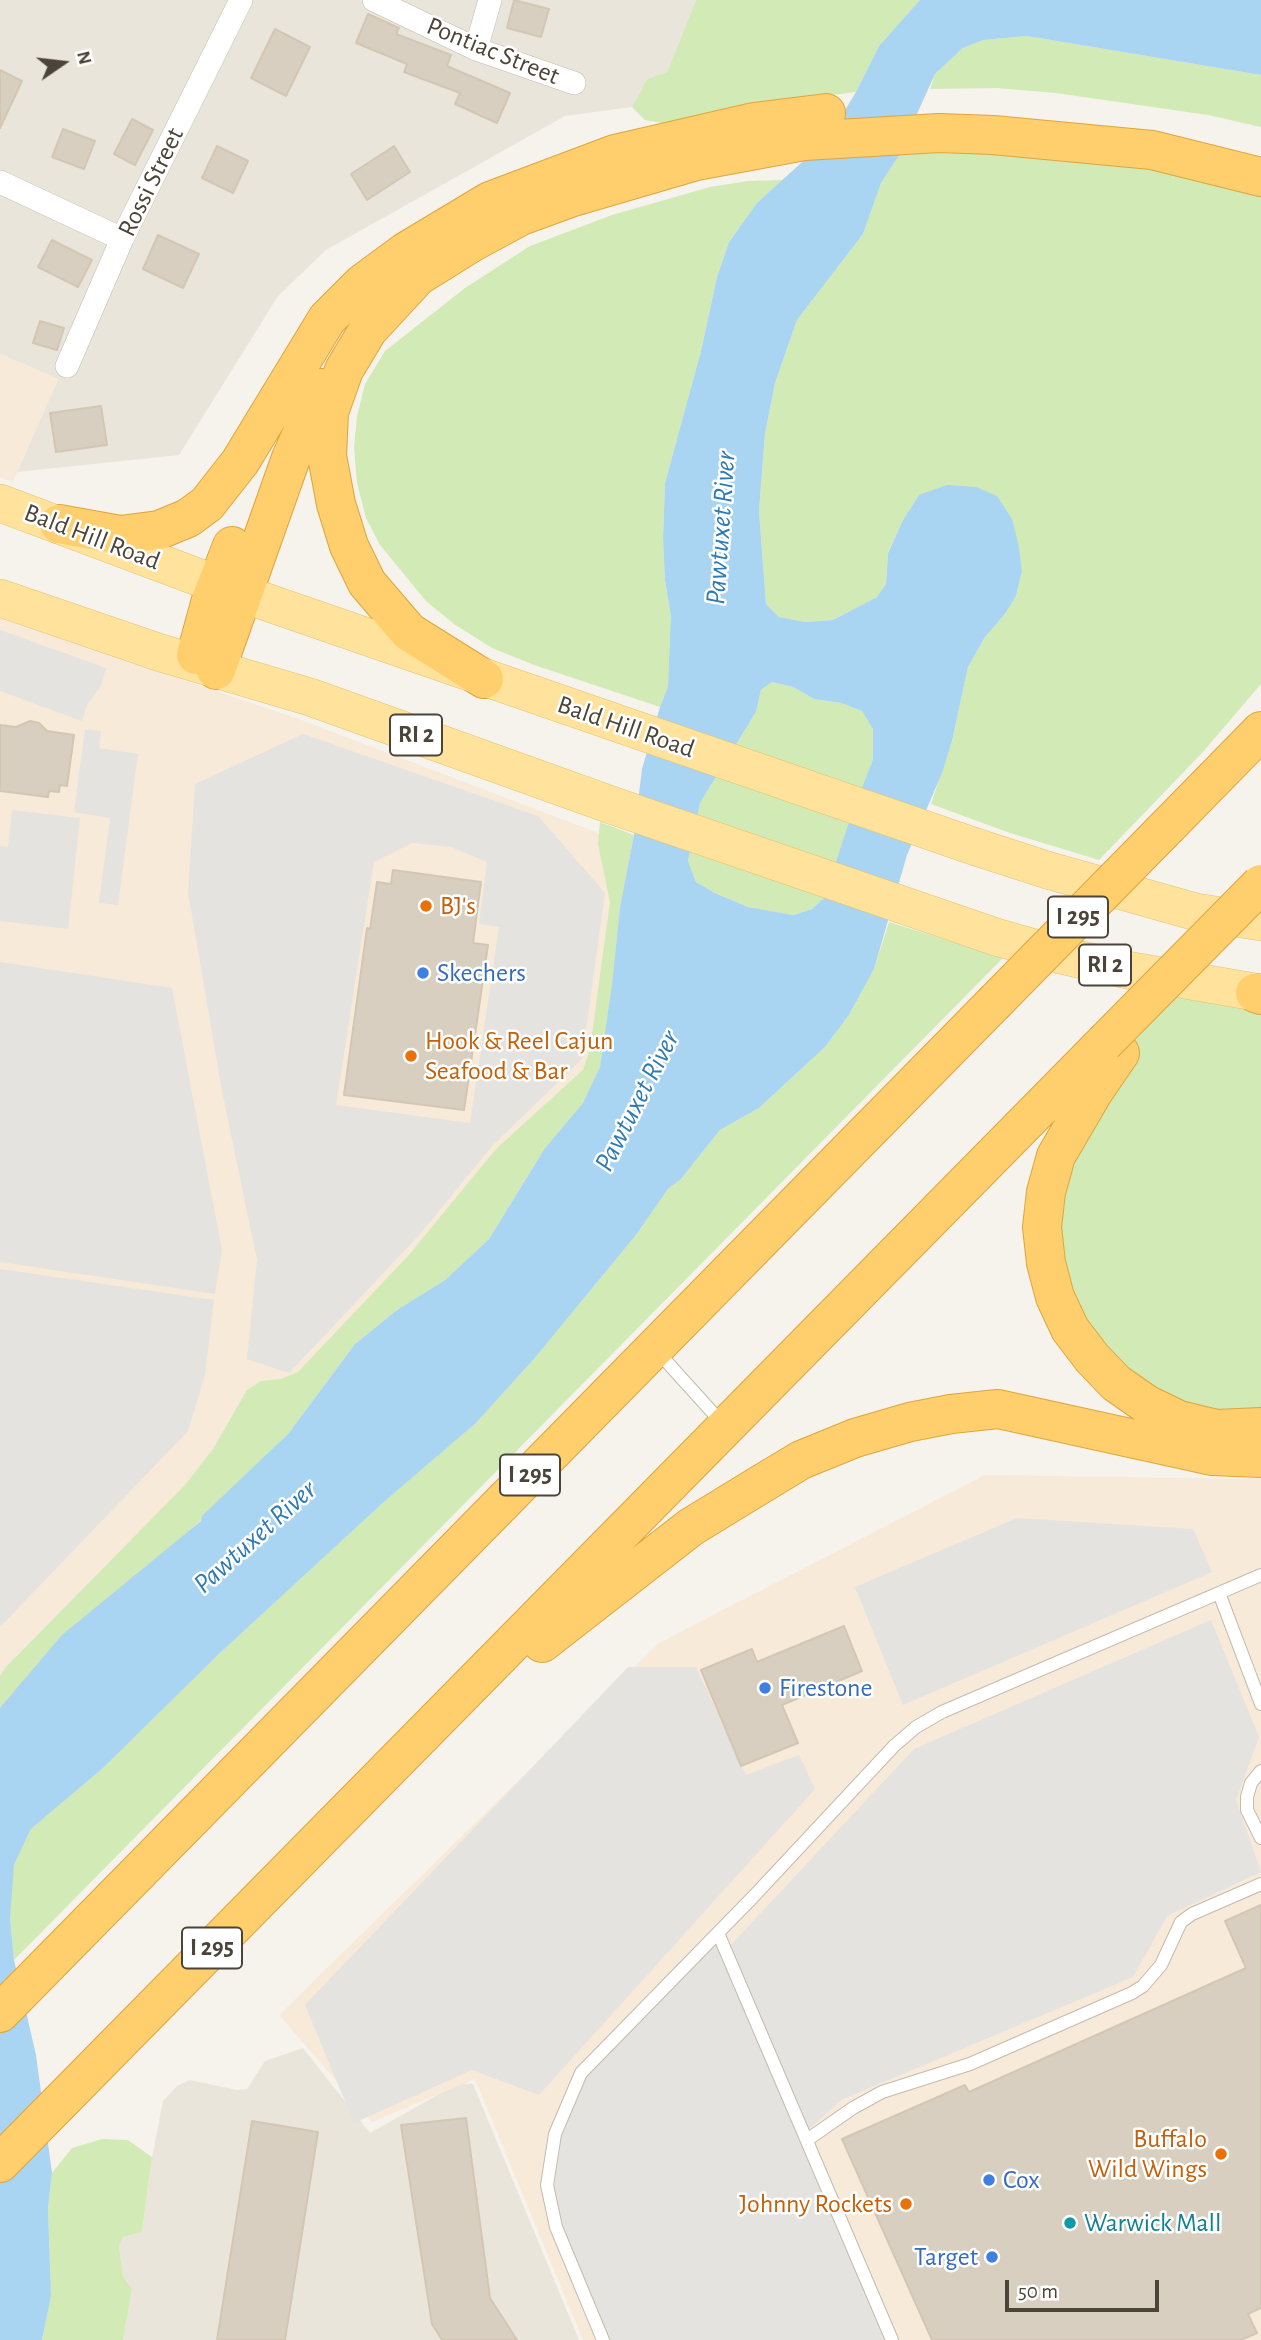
<!DOCTYPE html>
<style>
body{margin:0}
#map{position:relative;width:1261px;height:2340px;overflow:hidden;background:#f6f3ec;font-family:"Alegreya Sans",sans-serif}
canvas{display:block}
.north{position:absolute;left:28px;top:28px;width:70px;height:70px;-webkit-text-stroke:5px #fff;paint-order:stroke;rotate:76deg;font-size:19px;font-weight:700;line-height:28px;text-align:center;color:#4b4439}
.north::after{content:'';display:block;margin:auto;width:24px;height:32px;background:#4b4439;clip-path:polygon(50% 0,100% 100%,50% 72%,0 100%)}
.scale{position:absolute;left:1005px;top:2280px;width:154px;height:32px;box-sizing:border-box;border:4px solid #4b4439;border-top:0;padding-left:9px;font-size:21px;line-height:24px;white-space:nowrap;color:#4b4439;-webkit-text-stroke:5px #fff;paint-order:stroke}
</style>
<div id="map">
<canvas width="1261" height="2340"></canvas>
<div class="north">N</div>
<div class="scale">50 m</div>
</div>
<script>
const ctx = document.querySelector('canvas').getContext('2d');
ctx.lineJoin = 'round';
function fill(path, color) {
  ctx.fillStyle = color;
  ctx.fill(path, 'evenodd');
}
function shape(rows) {
  const path = new Path2D();
  for (const r of rows) {
    path.moveTo(r[0], r[1]);
    for (let i = 2; i < r.length; i += 2) path.lineTo(r[i], r[i + 1]);
  }
  return path;
}
function stroke(path, color, width, dash) {
  ctx.strokeStyle = color;
  ctx.lineWidth = width;
  ctx.lineCap = dash ? 'butt' : 'round';
  ctx.setLineDash(dash || []);
  ctx.stroke(path);
}
function drawText(font, color, halo, rows, align = 'center') {
  ctx.font = font + ' "Alegreya Sans",sans-serif';
  ctx.lineWidth = 5;
  ctx.setLineDash([]);
  ctx.textBaseline = 'middle';
  ctx.strokeStyle = halo;
  ctx.fillStyle = color;
  for (const [text, x, y, turn = 0] of rows) {
    ctx.save();
    ctx.translate(x, y);
    ctx.rotate((+turn || 0) * Math.PI / 180);
    ctx.textAlign = isNaN(turn) ? turn : align;
    if (halo) ctx.strokeText(text, 0, 0);
    ctx.fillText(text, 0, 0);
    ctx.restore();
  }
}
fill(shape([
 [0,0,696,0,667,72,647,79,632,107,565,116,326,250,278,296,179,455,17,472,58,379,0,354],
 [303,2048,370,2133,457,2084,473,2084,579,2340,123,2340,132,2289,123,2276,119,2246,123,2237,142,2232,152,2157,163,2101,177,2086,190,2080,237,2090,247,2089,265,2061]
]), '#eae5da');
fill(shape([
 [0,354,58,379,13,482,0,477],
 [0,618,296,718,635,847,610,1076,0,1720],
 [985,1475,1242,1479,1261,1477,1261,2340,583,2340,475,2079,372,2122,279,2015,659,1643]
]), '#f7ead8');
fill(shape([
 [696,0,920,0,879,46,856,92,774,102,667,124,645,120,632,107,647,79,667,72],
 [1027,36,1261,75,1261,127,1208,115,1056,93,997,88,930,89,935,74,963,48,982,40],
 [904,148,1075,151,1261,188,1261,684,1202,753,1099,860,1010,833,931,804,952,741,968,667,985,637,1005,614,1016,596,1022,571,1019,547,919,495,903,520,888,552,886,584,877,597,833,620,805,622,779,617,766,604,759,511,765,434,775,383,797,320,863,234,881,183],
 [783,180,757,203,729,242,717,277,701,351,665,483,663,539,665,580,671,617,671,654,668,688,660,707,534,665,492,648,454,624,426,601,380,545,366,518,357,483,354,447,357,416,365,384,385,351,465,288,530,246,612,215,710,187,748,181],
 [772,682,793,687,814,699,841,703,862,711,873,729,873,759,825,897,812,909,792,915,748,907,715,893,696,882,688,861,700,803,756,712,761,690],
 [600,822,634,835,620,907,612,984,600,1067,583,1103,545,1148,489,1239,445,1280,397,1310,355,1344,288,1434,201,1520,0,1708,0,1676,7,1666,185,1485,213,1449,247,1390,261,1381,281,1379,298,1372,408,1256,496,1149,583,1070,590,1049,610,902,598,844],
 [889,922,1003,958,14,1960,10,1918,10,1891,14,1865,31,1829,102,1769,220,1653,385,1501,476,1423,534,1359,636,1235,668,1189,681,1179,720,1130,759,1108,825,1047,849,1015,874,969],
 [1178,993,1261,993,1261,1427,1159,1409,1058,1302,1057,1159,1118,1059],
 [102,2139,128,2140,152,2157,142,2232,123,2237,119,2246,123,2276,132,2289,123,2340,42,2340,51,2296,48,2208,52,2173,72,2148]
]), '#d2eab5');
fill(shape([
 [0,630,106,668,101,686,87,705,82,721,0,691],
 [85,729,101,731,99,748,138,754,118,905,99,903,110,818,74,812],
 [303,734,538,816,605,893,582,1059,492,1146,421,1233,289,1373,247,1359,257,1260,222,1091,188,892,195,784],
 [412,843,451,847,487,862,479,924,499,927,470,1123,336,1105,374,862],
 [12,810,80,818,68,929,0,921,0,846,8,847],
 [0,962,172,988,222,1250,215,1294,0,1262],
 [0,1269,214,1300,205,1375,188,1431,0,1627],
 [1017,1518,1193,1529,1212,1572,903,1705,855,1587],
 [1211,1620,1259,1737,1236,1800,1261,1872,1167,1916,1133,1977,841,2100,808,2130,730,1946,914,1749],
 [628,1667,696,1667,746,1775,799,1755,815,1789,539,2095,472,2070,354,2123,305,2005],
 [718,1933,892,2340,603,2340,547,2185,555,2134,581,2073]
]), '#e5e3e0');
fill(shape([
 [920,0,1261,0,1261,75,1027,36,983,40,963,48,935,74,912,125,904,148,881,183,863,234,797,320,775,383,765,434,759,511,766,604,779,617,805,622,833,620,877,597,886,584,888,553,903,520,919,495,947,485,976,487,997,496,1012,519,1019,547,1022,571,1016,596,1005,614,985,637,968,667,952,741,942,773,907,855,874,969,849,1015,825,1047,759,1108,720,1130,681,1179,668,1189,636,1235,534,1359,476,1423,385,1501,220,1653,102,1769,31,1829,14,1865,10,1918,14,1960,36,2055,52,2173,48,2208,51,2296,42,2340,0,2340,0,1708,62,1635,201,1521,202,1516,288,1434,355,1344,397,1310,445,1280,489,1239,545,1148,583,1103,600,1067,612,984,620,907,634,835,642,769,660,707,668,687,671,617,665,580,663,539,665,483,701,351,717,277,729,242,757,203,812,153,836,125,856,92,879,46],
 [772,682,793,687,814,699,841,703,862,711,873,729,873,759,846,831,825,897,812,909,793,915,748,907,715,893,696,882,688,861,700,803,756,712,761,690]
]), '#a9d4f2');
const building = shape([
 [514,0,549,9,541,37,507,28,514,0],
 [368,14,399,28,396,34,451,55,447,66,510,93,497,123,455,104,460,93,404,72,407,64,356,43,368,14],
 [275,29,310,47,286,96,251,78,275,29],
 [0,70,22,81,0,128,0,70],
 [132,119,153,130,135,165,114,154,132,119],
 [63,129,95,141,84,169,52,157,63,129],
 [217,146,248,161,233,193,202,178,217,146],
 [394,146,410,172,367,200,351,174,394,146],
 [158,235,199,254,183,288,143,269,158,235],
 [52,240,92,260,78,287,38,267,52,240],
 [40,321,64,328,57,350,33,343,40,321],
 [101,406,107,445,56,452,50,413,101,406],
 [30,721,39,723,47,731,74,735,67,786,60,785,59,792,49,791,48,797,0,791,0,725,16,727,30,721],
 [393,870,481,882,473,943,488,945,464,1110,344,1095,367,928,370,929,377,882,391,884,393,870],
 [844,1626,862,1671,782,1705,798,1743,741,1766,701,1670,752,1649,757,1662,844,1626],
 [1261,1905,1261,2308,1248,2314,1257,2333,1241,2340,932,2340,842,2139,965,2085,969,2092,1246,1968,1225,1921,1261,1905],
 [466,2118,490,2298,517,2340,442,2340,432,2324,401,2125,466,2118],
 [252,2121,318,2132,285,2340,217,2340,252,2121]
]);
fill(building, '#d8cfc1');
stroke(building, '#d3c7b4', 2);
const service = shape([
 [657,1351,722,1423],
 [1219,1593,1261,1704],
 [1261,1771,1251,1783,1247,1797,1247,1810,1261,1838],
 [718,1933,892,2340],
 [807,2140,853,2108,882,2092,970,2064,1132,1993,1143,1986,1161,1965,1181,1922,1192,1914,1261,1884],
 [603,2340,556,2227,547,2185,555,2134,581,2073,753,1897,894,1746,916,1727,942,1712,1261,1575]
]);
const minor = shape([
 [374,0,476,49,574,83],
 [476,49,490,0],
 [0,182,122,239],
 [67,366,122,239,241,0]
]);
const primary = shape([
 [0,503,243,594,973,846,1047,870,1196,912,1261,922],
 [0,598,161,653,310,697,614,806,996,937,1060,955,1127,970,1261,993]
]);
const motorway = shape([
 [59,524,120,535,159,530,188,518,207,504,240,462,327,319,363,283,405,252,490,201,615,154,754,122,826,113],
 [196,655,211,600,232,546],
 [216,670,291,458,322,388],
 [484,679,409,632,367,583,349,546,336,504,327,456,329,412,344,370,368,330,418,276,471,243,521,216,573,197,696,161,804,141,939,133,993,135,1152,150,1261,177],
 [1163,831,1261,731],
 [1255,993,1261,995],
 [1120,1053,1094,1091,1056,1156,1046,1192,1042,1227,1046,1263,1055,1297,1070,1329,1092,1358,1116,1383,1146,1404,1179,1420,1216,1429,1261,1427],
 [542,1643,691,1527,758,1486,801,1460,855,1438,910,1422,951,1414,998,1409,1212,1456,1261,1458],
 [0,2013,993,1004],
 [0,2163,1104,1043]
]);
stroke(service, '#c2bbae', 14);
stroke(minor, '#c2bbae', 24);
stroke(primary, '#e6c16a', 38);
stroke(motorway, '#e0a43c', 40);
stroke(service, '#fff', 12);
stroke(minor, '#fff', 23);
stroke(primary, '#ffe39c', 37);
stroke(motorway, '#ffcf6e', 38);
const motorwayBridge = shape([
 [993,1004,1163,831],
 [1104,1043,1261,884]
]);
stroke(motorwayBridge, '#e0a43c', 40, []);
stroke(motorwayBridge, '#ffcf6e', 38);
for (const [x, y, r, color] of [
 [426,906,7,"#e8710a"],
 [423,973,7,"#3f7fe0"],
 [411,1056,7,"#e8710a"],
 [765,1688,7,"#3f7fe0"],
 [1221,2154,7,"#e8710a"],
 [989,2180,7,"#3f7fe0"],
 [906,2204,7,"#e8710a"],
 [1070,2223,7,"#0f9aa8"],
 [992,2257,7,"#3f7fe0"]
]) {
  const dot = new Path2D();
  dot.arc(x, y, r, 0, 2 * Math.PI);
  ctx.fillStyle = color;
  ctx.fill(dot);
  stroke(dot, '#fff', 2.5);
}
for (const [x, y, w] of [
 [416,735,52],
 [1078,917,60],
 [1105,965,52],
 [530,1475,60],
 [212,1948,60]
]) {
  const box = new Path2D();
  box.roundRect(x - w / 2, y - 20.5, w, 41, 5);
  ctx.fillStyle = '#fff';
  ctx.fill(box);
  stroke(box, '#4b4439', 2);
}
drawText('bold 24px', '#4b4439', null, [
 ["RI 2",416,735],
 ["I 295",1078,917],
 ["RI 2",1105,965],
 ["I 295",530,1475],
 ["I 295",212,1948]
]);
drawText('26px', '#4b4439', '#fff', [
 ["Pontiac Street",493,51,22],
 ["Rossi Street",151,182,-64],
 ["Bald Hill Road",92,537,21],
 ["Bald Hill Road",626,727,19]
]);
drawText('26px', '#c56008', '#fff', [
 ["BJ's",440,906],
 ["Hook & Reel Cajun",425,1041],
 ["Seafood & Bar",425,1071],
 ["Buffalo",1207,2139,"right"],
 ["Wild Wings",1207,2169,"right"],
 ["Johnny Rockets",892,2204,"right"]
], 'left');
drawText('26px', '#366cbe', '#fff', [
 ["Skechers",437,973],
 ["Firestone",779,1688],
 ["Cox",1003,2180],
 ["Target",978,2257,"right"]
], 'left');
drawText('26px', '#0d838f', '#fff', [
 ["Warwick Mall",1084,2223]
], 'left');
drawText('italic 28px', '#2e7ab2', '#fff', [
 ["Pawtuxet River",721,528,-86],
 ["Pawtuxet River",637,1101,-63],
 ["Pawtuxet River",255,1537,-42]
]);
</script>
